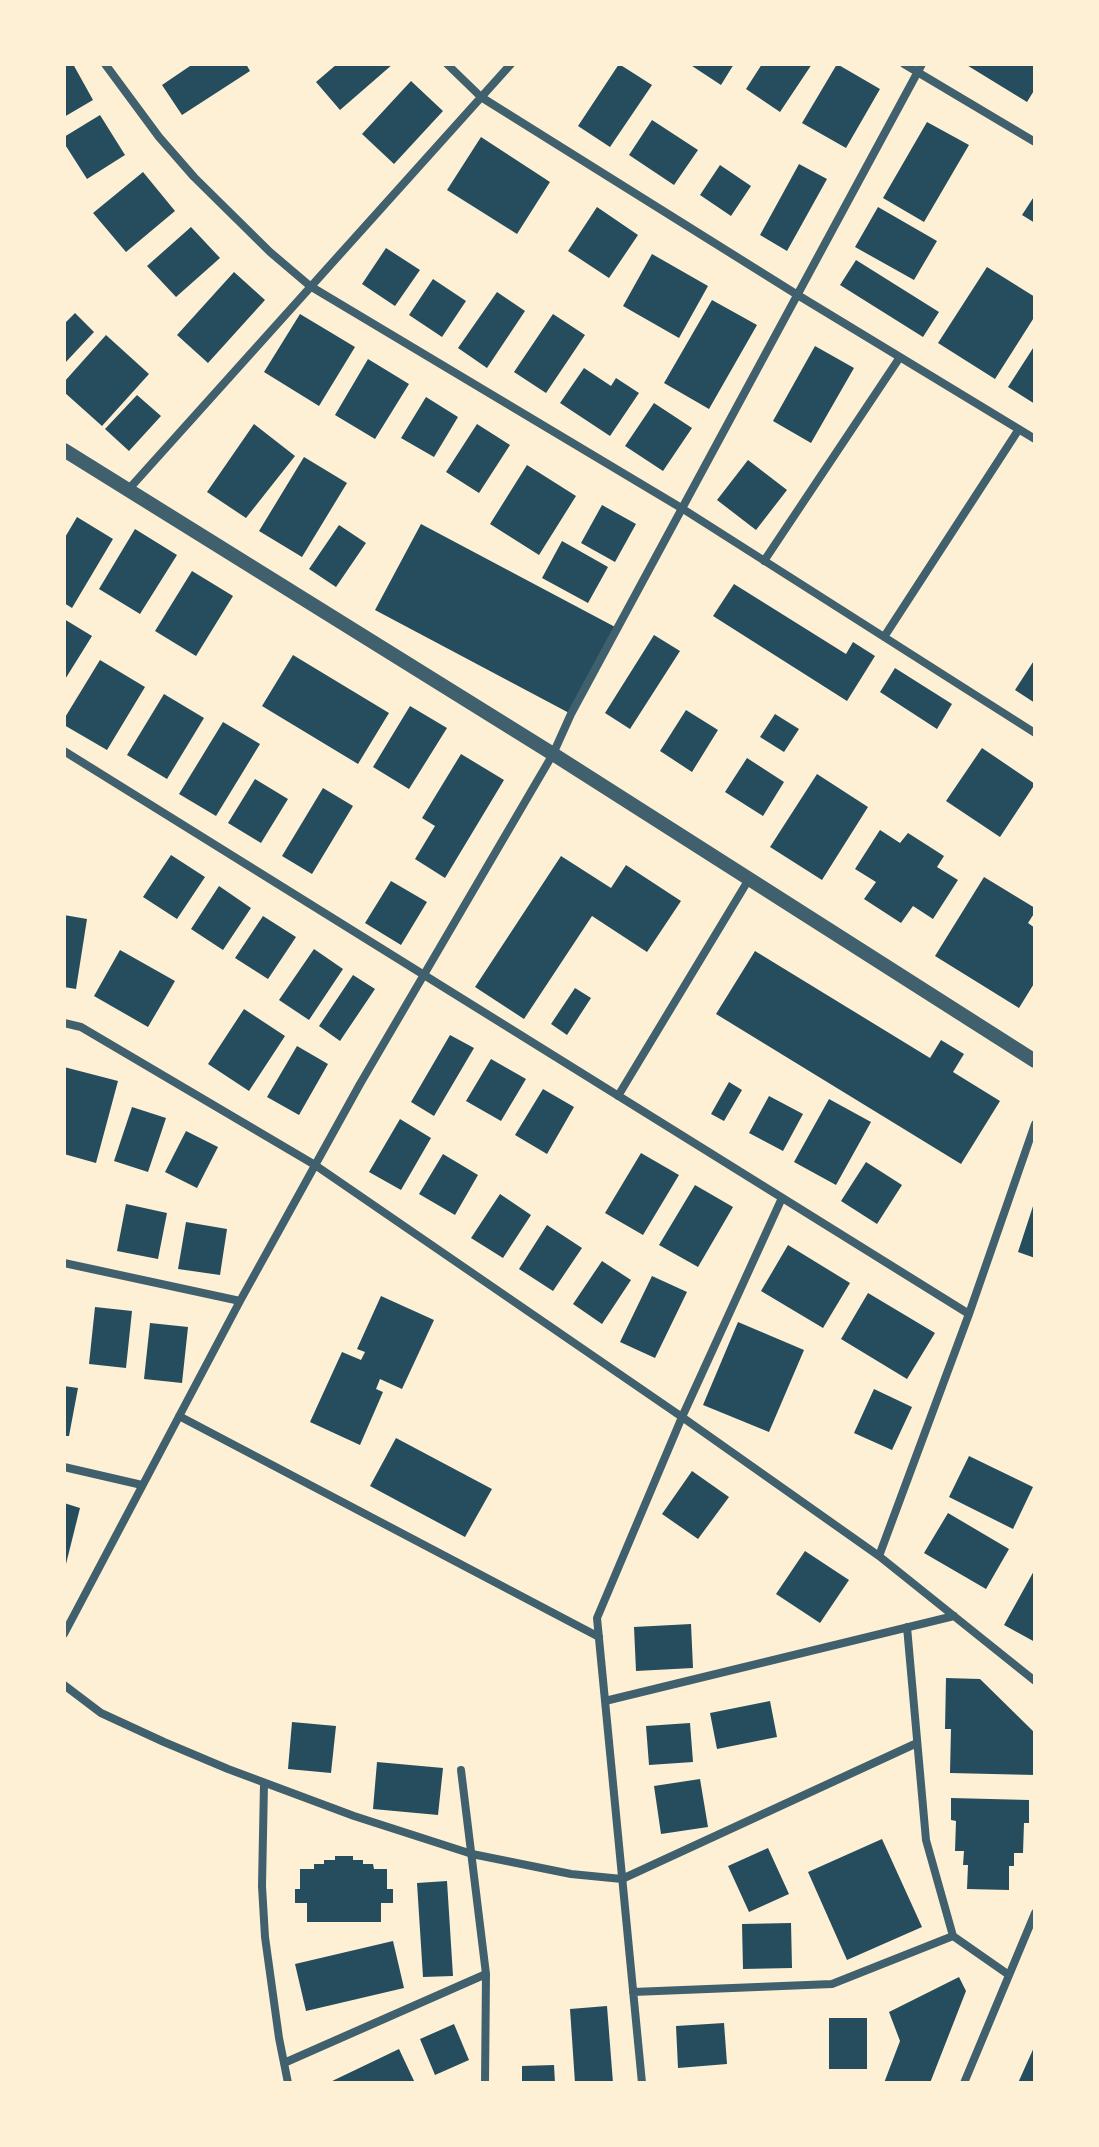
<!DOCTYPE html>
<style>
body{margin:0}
#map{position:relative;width:1099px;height:2147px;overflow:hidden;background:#fdf0d5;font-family:"PT Sans Narrow",sans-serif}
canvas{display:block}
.frame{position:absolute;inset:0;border:66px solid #fdf0d5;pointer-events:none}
</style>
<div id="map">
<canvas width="1099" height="2147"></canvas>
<div class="frame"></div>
</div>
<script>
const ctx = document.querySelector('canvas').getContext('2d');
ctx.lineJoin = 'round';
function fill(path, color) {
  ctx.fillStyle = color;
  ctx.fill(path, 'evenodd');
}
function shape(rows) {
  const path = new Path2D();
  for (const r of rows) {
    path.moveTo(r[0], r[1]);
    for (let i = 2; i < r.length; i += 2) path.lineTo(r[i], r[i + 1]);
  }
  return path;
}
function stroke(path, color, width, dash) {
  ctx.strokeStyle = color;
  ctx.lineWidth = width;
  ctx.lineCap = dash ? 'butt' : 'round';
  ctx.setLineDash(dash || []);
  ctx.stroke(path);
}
fill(shape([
 [67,64,73,64,93,100,64,117,64,65],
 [193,64,246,64,250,71,182,115,162,85],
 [337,64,393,64,340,110,316,82],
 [619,64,652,85,610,147,578,126],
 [689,64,734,64,721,85],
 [762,64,812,64,780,112,746,89],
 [837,64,880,89,846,148,802,123],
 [965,64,1035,64,1035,89,1027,102],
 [411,81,443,111,394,164,362,134],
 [100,115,125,155,87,179,64,143,64,137],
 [652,120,698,150,674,185,629,155],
 [927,122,969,145,924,222,883,198],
 [481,137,550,182,517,234,447,190],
 [799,164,827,179,787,251,760,235],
 [720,165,751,186,731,216,700,195],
 [143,172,175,211,126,252,93,213],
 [1035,195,1035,223,1022,215],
 [597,207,638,235,609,278,568,251],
 [878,207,937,241,914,280,855,247],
 [191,227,220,258,176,297,147,266],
 [386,248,420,270,395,306,362,284],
 [652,254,708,286,679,338,623,306],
 [856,260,939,312,923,337,840,285],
 [987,267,1035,297,1035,316,995,379,938,343],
 [234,272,265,300,208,363,177,335],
 [433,279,466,301,442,337,409,315],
 [497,292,525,311,487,368,458,348],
 [712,300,757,325,709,409,664,383],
 [75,313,94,332,64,364,64,324],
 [300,314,355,347,319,406,264,372],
 [553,314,585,335,546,393,514,372],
 [106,335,149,374,102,426,64,392,64,382],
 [1035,345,1035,404,1008,387],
 [815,346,854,368,811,443,773,421],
 [368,359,409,384,375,439,335,415],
 [584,368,611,386,616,378,639,393,610,436,560,403],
 [137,395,161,416,129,451,105,429],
 [426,397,458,417,434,457,401,438],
 [654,403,692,428,663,471,625,446],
 [254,424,295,456,246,518,207,492],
 [477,424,510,445,479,493,446,472],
 [304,457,347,483,302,557,259,531],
 [748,460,787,490,756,530,717,500],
 [527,465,576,496,539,555,490,524],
 [602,505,636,524,615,562,581,543],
 [77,517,113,539,72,608,64,603,64,539],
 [421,524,617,628,571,714,375,610],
 [339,525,366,543,336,587,309,569],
 [135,529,177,555,140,614,99,589],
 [562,541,608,567,588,603,542,578],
 [192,571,233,596,196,656,155,631],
 [734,584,846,654,853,642,875,656,847,701,713,616],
 [64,619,92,636,64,681],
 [654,635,680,651,630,729,605,713],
 [293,655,389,713,358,764,262,706],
 [1035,659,1035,703,1015,690],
 [100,660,145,687,107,750,64,725,64,719],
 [895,668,952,704,937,729,880,692],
 [164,694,204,718,167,779,127,755],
 [410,706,447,728,409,789,373,767],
 [686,710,718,730,692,772,660,751],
 [775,714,799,729,784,752,760,737],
 [223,722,260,744,216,816,179,794],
 [982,748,1035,784,1000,837,946,801],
 [461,754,504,780,445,878,415,859,435,826,422,818],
 [747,758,784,782,763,816,725,792],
 [817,774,868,807,822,880,770,847],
 [255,779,288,799,261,843,228,823],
 [323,788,353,806,312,874,282,856],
 [880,830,900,843,908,833,944,856,937,867,958,880,933,919,913,906,901,923,864,899,876,882,855,869],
 [171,855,205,877,177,919,143,897],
 [561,856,611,888,626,865,681,901,647,952,592,916,524,1019,475,987],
 [984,877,1035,908,1035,912,1028,923,1035,928,1035,982,1019,1008,935,956],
 [391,881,427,902,401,945,365,923],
 [219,886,251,908,223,950,191,929],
 [64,915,87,919,76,989,64,987],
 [263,916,296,937,268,979,235,958],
 [314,949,343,969,309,1020,279,1000],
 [120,950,175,981,148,1027,94,996],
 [755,951,930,1058,941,1040,964,1054,953,1072,1000,1101,961,1164,716,1014],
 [353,975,375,989,340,1041,319,1026],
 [575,988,591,998,567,1035,551,1024],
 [244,1009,285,1036,249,1091,208,1064],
 [450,1035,474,1048,434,1116,411,1102],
 [297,1046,328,1064,299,1115,267,1097],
 [491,1059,526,1079,501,1121,466,1101],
 [64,1067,118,1081,96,1163,64,1154],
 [729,1082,742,1090,724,1121,711,1114],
 [543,1089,574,1107,547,1154,515,1135],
 [769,1096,803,1114,783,1151,749,1133],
 [829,1099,871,1122,836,1185,794,1162],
 [132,1107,166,1118,148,1172,114,1161],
 [400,1119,431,1138,401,1190,369,1172],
 [186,1131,218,1147,197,1188,165,1172],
 [641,1153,679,1175,643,1235,605,1213],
 [443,1154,478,1175,455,1215,419,1194],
 [866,1162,902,1185,877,1224,841,1201],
 [695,1185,733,1207,698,1267,659,1245],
 [500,1194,531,1215,503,1258,471,1238],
 [1035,1200,1035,1258,1018,1252],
 [126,1204,167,1213,158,1259,117,1251],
 [186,1222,227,1229,220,1275,178,1269],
 [547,1225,582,1248,553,1291,519,1269],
 [788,1245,850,1283,823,1328,761,1291],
 [602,1261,631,1280,602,1324,573,1304],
 [652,1276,687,1292,655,1358,620,1342],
 [868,1293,935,1333,907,1379,841,1339],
 [381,1296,434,1320,402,1389,380,1379,376,1389,383,1392,360,1445,310,1422,342,1352,361,1360,365,1352,357,1349],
 [95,1307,132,1311,126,1368,89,1364],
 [738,1322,804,1350,769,1432,703,1405],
 [150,1323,188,1327,182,1383,144,1379],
 [64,1386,78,1388,69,1436,64,1436],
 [874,1389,912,1407,892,1450,854,1433],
 [396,1438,492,1489,465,1537,370,1486],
 [969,1456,1033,1487,1013,1529,949,1497],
 [692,1471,729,1497,698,1539,662,1514],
 [64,1503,80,1508,65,1568,64,1568],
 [948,1513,1009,1549,986,1589,924,1553],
 [805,1551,849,1580,820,1623,776,1594],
 [1035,1569,1035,1642,1004,1625],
 [691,1624,693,1668,636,1671,634,1627],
 [946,1678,980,1679,1035,1733,1035,1775,950,1773,951,1729,945,1729],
 [770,1701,777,1737,717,1749,710,1713],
 [292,1722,336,1726,331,1773,288,1769],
 [690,1723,693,1762,649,1765,646,1726],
 [377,1762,443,1768,438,1815,373,1809],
 [700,1779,708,1827,661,1834,654,1786],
 [951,1798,1029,1800,1029,1823,1024,1823,1023,1853,1014,1853,1014,1866,1009,1866,1009,1890,967,1889,968,1865,963,1865,964,1851,955,1851,956,1821,951,1820],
 [882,1839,922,1927,847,1960,808,1872],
 [768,1848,789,1894,749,1912,728,1866],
 [335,1856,353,1856,353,1860,363,1860,363,1864,373,1864,374,1869,387,1869,387,1889,393,1889,393,1903,381,1903,381,1922,307,1922,307,1903,295,1903,295,1889,300,1889,300,1869,314,1869,314,1864,324,1864,324,1860,335,1860],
 [447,1881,453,1976,423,1977,417,1883],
 [791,1923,792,1968,743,1969,742,1924],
 [393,1941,404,1988,306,2011,295,1964],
 [959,1977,966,1991,930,2083,884,2083,900,2041,889,2012],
 [607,2006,613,2083,575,2083,570,2009],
 [829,2018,867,2018,867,2069,829,2069],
 [724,2023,727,2064,678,2068,676,2026],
 [454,2024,469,2060,435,2075,420,2039],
 [1035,2045,1035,2083,1018,2083,1031,2054],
 [399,2049,415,2083,328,2083],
 [554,2065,555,2083,522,2083,522,2066]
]), '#264d5e');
stroke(shape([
 [105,64,159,137,194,177,270,252,310,286,683,509,1035,733],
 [447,64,481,97,796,294,1035,439],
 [904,64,1035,142],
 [128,490,511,64],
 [764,561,900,357],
 [884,637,1019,429],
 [64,751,969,1314],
 [64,1023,81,1027,315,1165,682,1417,879,1556,1035,1681],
 [618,1096,749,879],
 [64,1263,240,1301],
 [179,1416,599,1637],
 [64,1467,142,1485],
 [879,1556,969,1314,1035,1124],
 [907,1627,926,1840,953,1936,1009,1975],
 [64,1634,240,1301,360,1084,553,754,571,714,922,64],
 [64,1685,101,1713,164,1742,228,1769,354,1816,472,1854,571,1874,622,1879,917,1743],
 [605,1701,954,1616],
 [461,1770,486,1974,485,2083],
 [264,1783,262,1886,265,1937,279,2038,288,2083],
 [633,1992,832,1984,953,1936],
 [284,2063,486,1974],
 [642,2083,597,1618,682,1417,782,1198],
 [964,2083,1035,1913]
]), '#3f606c', 8);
stroke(shape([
 [64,450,553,754,1035,1061]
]), '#3f606c', 14);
</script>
